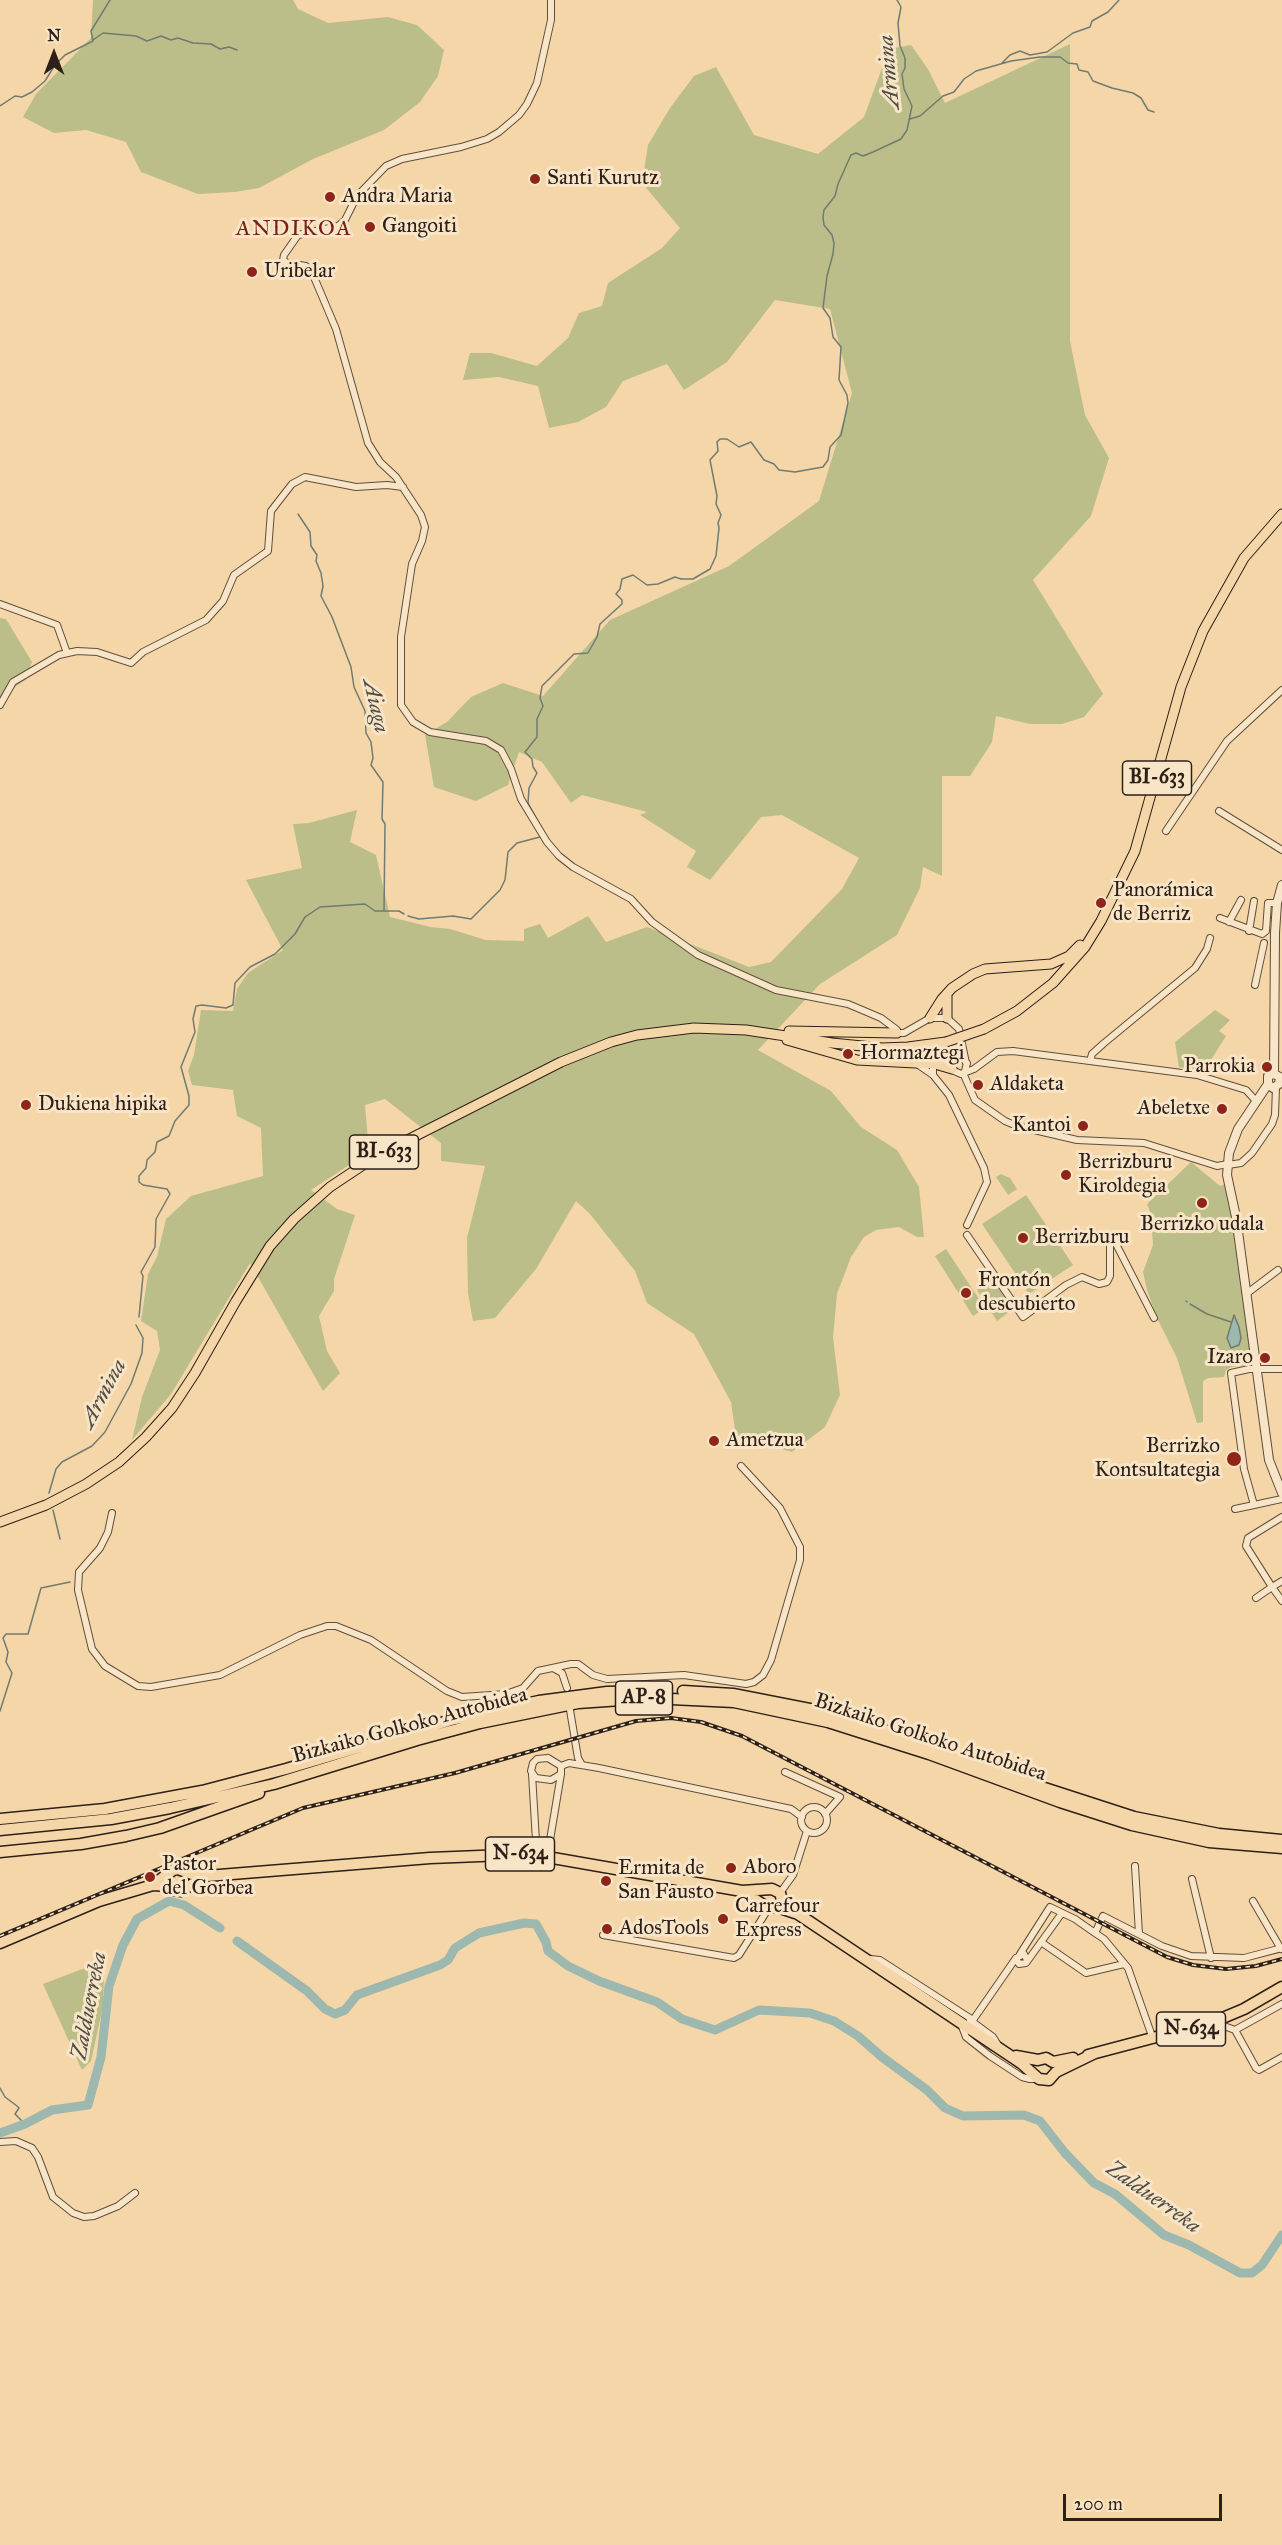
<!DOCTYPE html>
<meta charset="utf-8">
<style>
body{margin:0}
#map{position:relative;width:1282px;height:2545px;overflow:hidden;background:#f5d6a8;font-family:"IM FELL Great Primer",serif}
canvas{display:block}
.north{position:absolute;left:24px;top:24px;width:60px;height:60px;-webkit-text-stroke:4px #f8e4c6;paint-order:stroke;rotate:0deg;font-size:16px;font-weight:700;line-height:24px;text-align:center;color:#2d2018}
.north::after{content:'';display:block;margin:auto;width:21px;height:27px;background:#2d2018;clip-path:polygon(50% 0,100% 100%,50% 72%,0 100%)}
.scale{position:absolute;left:1063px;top:2494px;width:159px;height:27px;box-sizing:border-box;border:3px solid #2d2018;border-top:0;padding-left:8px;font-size:18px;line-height:21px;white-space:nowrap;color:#2d2018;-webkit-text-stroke:4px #f8e4c6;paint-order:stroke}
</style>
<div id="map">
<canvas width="1282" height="2545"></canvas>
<div class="north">N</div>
<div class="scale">200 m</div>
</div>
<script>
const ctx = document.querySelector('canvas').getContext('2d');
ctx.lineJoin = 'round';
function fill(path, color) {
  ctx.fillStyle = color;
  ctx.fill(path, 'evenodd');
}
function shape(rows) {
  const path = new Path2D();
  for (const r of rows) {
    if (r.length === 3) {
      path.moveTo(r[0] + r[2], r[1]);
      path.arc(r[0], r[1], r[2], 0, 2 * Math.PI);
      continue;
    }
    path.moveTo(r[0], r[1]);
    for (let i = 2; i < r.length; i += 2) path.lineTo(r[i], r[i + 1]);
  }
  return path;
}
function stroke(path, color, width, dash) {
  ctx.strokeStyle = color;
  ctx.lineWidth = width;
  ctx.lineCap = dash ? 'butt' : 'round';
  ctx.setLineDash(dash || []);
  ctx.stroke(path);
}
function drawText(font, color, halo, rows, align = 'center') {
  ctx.font = font + ' "IM FELL Great Primer",serif';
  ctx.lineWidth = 6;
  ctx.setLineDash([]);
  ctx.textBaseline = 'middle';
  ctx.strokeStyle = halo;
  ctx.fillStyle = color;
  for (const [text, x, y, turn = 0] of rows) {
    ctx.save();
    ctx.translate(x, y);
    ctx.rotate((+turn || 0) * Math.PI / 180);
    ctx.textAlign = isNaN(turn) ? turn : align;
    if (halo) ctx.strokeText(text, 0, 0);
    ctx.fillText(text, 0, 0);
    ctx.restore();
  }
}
fill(shape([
 [93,0,293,0,298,9,328,23,388,17,417,25,444,50,438,76,420,102,384,130,313,159,259,188,235,192,198,194,141,172,126,142,86,130,54,133,23,117,36,94,91,38],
 [1070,44,1070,341,1085,415,1109,458,1091,516,1033,580,1103,694,1084,717,1062,724,1030,724,996,716,992,742,970,776,942,776,942,876,923,867,920,888,897,935,820,984,758,1050,831,1091,861,1127,897,1150,919,1187,924,1237,917,1237,899,1227,876,1230,864,1237,851,1257,837,1294,833,1337,840,1395,825,1427,792,1452,736,1436,731,1402,694,1334,647,1303,635,1271,590,1214,576,1201,536,1269,495,1318,473,1321,468,1293,467,1238,485,1166,441,1161,441,1143,385,1099,365,1105,369,1152,311,1190,337,1209,355,1215,334,1279,334,1291,319,1316,327,1351,340,1373,323,1391,250,1263,171,1394,132,1440,142,1397,160,1350,157,1331,141,1321,148,1274,157,1257,166,1219,191,1196,263,1176,261,1128,237,1116,233,1090,192,1085,188,1071,194,1055,201,1010,233,1011,237,989,248,973,283,950,246,880,302,868,293,824,309,823,357,810,350,842,376,855,390,917,431,927,450,929,486,940,524,941,524,929,540,924,548,938,588,916,606,942,647,927,749,967,771,962,842,889,859,858,782,815,761,817,710,880,687,867,696,851,640,815,647,812,582,795,571,803,542,762,519,752,508,785,476,801,434,787,425,735,447,722,471,697,503,683,543,696,610,620,729,566,819,501,852,393,830,309,775,300,727,362,684,390,667,364,623,381,606,407,578,422,549,428,538,386,499,377,463,380,470,353,491,353,537,366,568,338,579,313,602,306,608,283,662,248,680,228,642,183,648,145,670,108,694,76,716,67,754,135,818,154,864,117,889,49,911,45,928,69,945,103],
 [0,618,6,619,32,662,25,680,0,698],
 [1215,1010,1230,1020,1219,1031,1226,1036,1204,1071,1179,1067,1175,1042],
 [1191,1162,1220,1186,1225,1184,1231,1206,1251,1360,1246,1365,1231,1367,1226,1370,1224,1377,1208,1378,1203,1381,1203,1422,1197,1423,1177,1358,1157,1318,1147,1290,1143,1272,1153,1245,1151,1214,1147,1204],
 [1001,1174,1010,1178,1017,1189,1008,1195,996,1177],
 [1026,1195,1073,1265,1029,1294,982,1224],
 [946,1249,985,1308,973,1316,935,1256],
 [994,1278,1013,1309,997,1321,977,1290],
 [98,1963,104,1971,103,2006,91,2061,82,2070,43,1984]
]), '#bbbe88');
const water = shape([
 [1234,1315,1239,1327,1241,1338,1239,1345,1231,1348,1227,1338,1234,1315]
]);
fill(water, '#9db8ae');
stroke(water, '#707b72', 1.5);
stroke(shape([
 [93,40,103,33,136,36,147,41,161,36,171,40,178,38,193,43,211,44,220,49,229,47,237,50],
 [1002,63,1010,55,1020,51,1030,55,1047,52,1073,33,1090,27,1092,21,1108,12,1119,0],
 [0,106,15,96,22,97,32,92,45,81,55,65,65,55,93,41,91,31,110,0],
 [910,119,920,116,943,96,954,92,964,79,976,71,1011,61,1040,57,1060,57,1068,63,1077,64,1079,70,1088,72,1093,81,1112,88,1133,93,1141,98,1148,110,1154,112],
 [298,514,310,532,311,546,317,555,316,561,321,573,323,586,321,596,332,617,351,667,354,687,365,711,366,733,371,742,373,758,371,765,383,782,382,819,385,824,384,911],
 [541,827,528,803,529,788,537,773,533,767,532,759,525,752,537,737,537,719,543,706,540,698,542,686,574,654,588,653,597,637,600,624,622,604,622,600,616,594,620,589,622,579,633,575,647,585,658,584,675,577,681,579,693,579,710,569,716,556,719,528,718,523,721,515,716,504,717,496,710,460,718,451,717,442,720,439,727,439,739,447,751,442,764,460,774,464,779,470,795,472,823,467,828,460,830,447,841,435,848,403,847,395,839,380,841,347,833,337,830,318,823,308,827,276,833,254,834,243,832,235,824,225,823,217,824,210,835,196,838,184,851,155,856,153,863,156,873,152,901,139,907,130,912,106,904,89,902,74,905,68,905,58,900,46,898,23,901,7,897,0],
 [408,916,419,919,453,916,471,919,500,890,505,880,508,852,517,843,540,837],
 [1186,1301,1187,1302],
 [1190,1304,1207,1314,1231,1322],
 [139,1317,143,1276,141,1272,155,1247,156,1219,170,1194,167,1189,143,1185,139,1182,139,1176,146,1168,147,1160,155,1152,157,1142,169,1136,175,1121,189,1105,189,1096,181,1067,195,1032,193,1019,196,1006,202,1005,226,1008,233,1005,235,983,250,967,275,954,295,934,305,917,320,907,365,904,375,911,399,911,404,914],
 [49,1493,56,1469,62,1462,92,1446,105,1432,131,1384,142,1353,143,1338,136,1325],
 [53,1510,60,1539],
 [0,1711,12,1673,6,1662,8,1652,3,1638,6,1634,28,1634,41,1588,70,1582],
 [0,2088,5,2097,17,2106,19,2108,15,2114,25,2124]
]), '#707b72', 1.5);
stroke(shape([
 [237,1941,307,1991,325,2009,335,2014,345,2010,357,1995,440,1965,448,1960,455,1948,479,1933,524,1923,536,1924,546,1942,548,1951,568,1966,599,1981,657,2002,682,2019,715,2030,759,2010,810,2013,834,2021,858,2036,882,2057,927,2090,945,2108,963,2116,1024,2115,1040,2121,1065,2153,1094,2183,1115,2194,1164,2235,1189,2245,1240,2273,1252,2273,1262,2265,1282,2235],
 [0,2133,25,2124,52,2110,88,2105,101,2057,109,1986,123,1945,137,1919,169,1901,184,1905,220,1928]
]), '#9db8ae', 9);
const minor = shape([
 [551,0,551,20,537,83,527,104,519,115,499,132,487,139,461,147,402,159,386,166,357,196,345,220,338,226,298,235,284,255,283,260,287,263,306,266,311,270,336,329,368,443,380,462,396,477,421,515,425,527,422,541,412,564,401,637,401,705,413,722,430,732,486,741,501,750,511,769,521,799,547,842,559,856,573,867,631,899,652,922,698,955,776,990,848,1004,881,1018,897,1030,897,1033,904,1033,930,1018,947,1018,959,1029,966,1063],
 [0,604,57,625,67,653],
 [0,705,13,682,59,655,77,651,97,652,131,663,143,652,206,620,223,601,234,575,268,551,271,511,292,484,305,477,356,487,387,485,403,487],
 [1219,811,1282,850],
 [1166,831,1227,741,1282,690],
 [1220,918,1262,934,1266,931,1268,903,1277,903],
 [1229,922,1241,900],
 [1249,931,1254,901],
 [1255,985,1264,943],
 [953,1061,940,1060,933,1067,933,1075,949,1095,984,1168,987,1182,967,1225],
 [1090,1061,1092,1054,1103,1044,1195,968,1207,949,1210,938],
 [917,1064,933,1075],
 [965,1071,967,1063,963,1059,959,1058,953,1061,952,1070,961,1074,974,1069,997,1052,1013,1051,1197,1075,1246,1090,1256,1101],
 [963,1073,975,1100,1005,1121,1017,1126,1077,1140,1144,1143,1217,1166,1228,1164],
 [1228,1165,1241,1163,1252,1153,1272,1124,1275,1115,1276,1087],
 [967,1235,1023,1317,1066,1285,1082,1277,1099,1284,1107,1282,1110,1276,1110,1246,1111,1242,1115,1242,1154,1318],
 [1246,1294,1278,1270],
 [1282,1369,1249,1369,1231,1373,1244,1469,1254,1505,1282,1499],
 [1235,1509,1254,1505],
 [112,1513,108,1532,100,1548,79,1572,78,1590,92,1649,105,1666,138,1686,151,1687,220,1675,300,1635,327,1626,336,1626,371,1640,447,1691,462,1697,506,1694,523,1688,538,1671,571,1664,578,1664,593,1675,607,1679,684,1675,746,1684,754,1682,763,1675,771,1660,800,1560,800,1547,780,1508,741,1466],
 [1282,1581,1272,1587,1282,1601],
 [1256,1598,1272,1587,1246,1546,1248,1538,1282,1517],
 [553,1668,562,1673,567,1688],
 [570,1710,578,1758,582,1765],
 [548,1758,561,1766,561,1774,551,1780,536,1778,531,1771,533,1763,537,1759,548,1758],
 [561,1766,569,1763,599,1768,791,1809,802,1817],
 [785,1772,840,1797,825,1814],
 [532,1774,536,1841],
 [814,1820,13],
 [550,1840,561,1774],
 [1135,1866,1139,1934],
 [1192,1879,1211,1958],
 [780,1893,793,1875,807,1831],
 [1253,1901,1281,1949],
 [603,1935,734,1958,739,1955,765,1914],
 [1041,1942,1086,1973,1124,1964],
 [1020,1954,1050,1907,1075,1919,1095,1933],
 [870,1959,880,1960,973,2020,1016,1958],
 [1027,1960,1024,1954,1016,1958,1019,1964,1026,1963,1062,1913],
 [970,2020,993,2037,998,2045],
 [961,2024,966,2037,990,2056,1022,2077,1030,2079,1034,2079,1035,2076],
 [1188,2030,1191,2032,1198,2033,1224,2026,1235,2030,1282,2004],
 [1235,2030,1256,2068,1259,2070,1282,2057],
 [1153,2039,1128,1968,1104,1939,1095,1933,1103,1916,1162,1946,1191,1956,1244,1958,1282,1948],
 [0,2142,16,2141,32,2148,38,2157,53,2197,73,2213,84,2217,94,2216,118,2206,135,2193]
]);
const tertiary = shape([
 [1274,1074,1268,1076,1268,1084,1238,1129,1229,1153,1227,1175,1236,1217,1269,1460,1282,1493],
 [1274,1074,1275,933,1277,903,1282,885],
 [1268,1084,1273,1088,1279,1084,1280,1077,1274,1074]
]);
const primary = shape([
 [947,996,947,1018],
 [930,1018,942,999,952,988,973,974,985,969,1051,964,1069,956,1080,945],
 [984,1029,1017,1011,1053,983,1085,947,1101,921,1135,851,1181,687,1203,631,1244,558,1282,514],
 [789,1031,897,1033],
 [787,1040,857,1060,935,1064,952,1069],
 [0,1522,46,1505,86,1484,119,1462,146,1437,172,1408,195,1373,236,1301,270,1246,294,1219,330,1187,378,1155,561,1062,611,1042,637,1035,694,1028,746,1030,832,1043,882,1048,908,1047,946,1042]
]);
const trunk = shape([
 [153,1885,173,1870,178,1869,195,1875,207,1876,430,1858,530,1854,742,1891,772,1889,780,1893,782,1900,798,1914,1021,2063,1039,2079,1049,2080,1056,2072,1093,2054],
 [745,1893,768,1908,777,1907,795,1913],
 [0,1943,99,1901,153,1885,169,1886,174,1890,181,1891,206,1876],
 [1088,2055,1213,2022,1244,2009,1282,1987],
 [1016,2056,1038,2060,1046,2058,1053,2062,1073,2058]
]);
const motorway = shape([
 [683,1691,733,1694,830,1713,876,1727,1029,1783,1134,1817,1219,1834,1282,1840],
 [0,1819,105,1809,202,1791,286,1769,455,1719,539,1701,607,1692,664,1691],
 [0,1830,111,1819,170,1808,274,1784,417,1740,480,1723,578,1703,650,1698,734,1702,828,1722,929,1754,1060,1802,1132,1825,1209,1842,1282,1848],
 [0,1852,81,1844,126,1836,160,1828,259,1793]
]);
stroke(minor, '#5f4e3c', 8);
stroke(tertiary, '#5f4e3c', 10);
stroke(primary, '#2d2018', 11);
stroke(trunk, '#2d2018', 13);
stroke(motorway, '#2d2018', 13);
stroke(minor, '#f8e4c6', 6);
stroke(tertiary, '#f8e4c6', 8);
stroke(primary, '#f5d6a8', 9);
stroke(trunk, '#f5d6a8', 10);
stroke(motorway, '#f5d6a8', 10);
const rail = shape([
 [0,1936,303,1808,455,1773,636,1721,671,1718,701,1722,742,1736,1167,1957,1193,1965,1226,1969,1256,1966,1282,1959]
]);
stroke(rail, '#2d2018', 4);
stroke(rail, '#f8e4c6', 1.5, [4.5]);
const primaryBridge = shape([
 [946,1042,984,1029]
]);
stroke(primaryBridge, '#2d2018', 11, []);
stroke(primaryBridge, '#f5d6a8', 9);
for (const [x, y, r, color] of [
 [535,179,6,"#8f2418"],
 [330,197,6,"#8f2418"],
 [370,227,6,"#8f2418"],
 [252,272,6,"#8f2418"],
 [1101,903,6,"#8f2418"],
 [848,1054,6,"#8f2418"],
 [1267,1067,6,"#8f2418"],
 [978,1085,6,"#8f2418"],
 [26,1105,6,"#8f2418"],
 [1222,1109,6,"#8f2418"],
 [1083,1126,6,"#8f2418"],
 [1066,1175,6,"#8f2418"],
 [1202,1203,6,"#8f2418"],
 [1023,1238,6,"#8f2418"],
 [966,1293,6,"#8f2418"],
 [1265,1358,6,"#8f2418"],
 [714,1441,6,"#8f2418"],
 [1234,1459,8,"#8f2418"],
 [731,1868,6,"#8f2418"],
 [150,1877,6,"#8f2418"],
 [606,1881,6,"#8f2418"],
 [723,1919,6,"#8f2418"],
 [607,1929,6,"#8f2418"]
]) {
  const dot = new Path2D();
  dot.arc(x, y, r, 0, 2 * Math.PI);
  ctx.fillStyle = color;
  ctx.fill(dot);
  stroke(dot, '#f8e4c6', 2);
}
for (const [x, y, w] of [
 [1157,778,69],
 [384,1152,69],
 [644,1698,57],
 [520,1854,69],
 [1191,2029,69]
]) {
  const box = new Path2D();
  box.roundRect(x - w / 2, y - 17, w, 34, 4.5);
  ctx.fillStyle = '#f8e4c6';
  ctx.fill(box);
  stroke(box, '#2d2018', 1.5);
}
drawText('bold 20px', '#2d2018', null, [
 ["BI-633",1157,778],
 ["BI-633",384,1152],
 ["AP-8",644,1698],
 ["N-634",520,1854],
 ["N-634",1191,2029]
]);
drawText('21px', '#2d2018', '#f8e4c6', [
 ["Santi Kurutz",547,179],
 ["Andra Maria",342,197],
 ["Gangoiti",382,227],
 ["Uribelar",264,272],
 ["Panorámica",1113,891],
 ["de Berriz",1113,915],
 ["Hormaztegi",860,1054],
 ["Parrokia",1255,1067,"right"],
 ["Aldaketa",990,1085],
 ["Dukiena hipika",38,1105],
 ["Abeletxe",1210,1109,"right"],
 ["Kantoi",1071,1126,"right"],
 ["Berrizburu",1078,1163],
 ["Kiroldegia",1078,1187],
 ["Berrizko udala",1202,1225,"center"],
 ["Berrizburu",1035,1238],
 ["Frontón",978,1281],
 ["descubierto",978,1305],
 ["Izaro",1253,1358,"right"],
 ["Ametzua",726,1441],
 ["Berrizko",1220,1447,"right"],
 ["Kontsultategia",1220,1471,"right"],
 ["Pastor",162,1865],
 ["del Gorbea",162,1889],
 ["Aboro",743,1868],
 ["Ermita de",618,1869],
 ["San Fausto",618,1893],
 ["Carrefour",735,1907],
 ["Express",735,1931],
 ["AdosTools",619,1929]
], 'left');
drawText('21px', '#2d2018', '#f8e4c6', [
 ["Bizkaiko Golkoko Autobidea",410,1726,-15],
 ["Bizkaiko Golkoko Autobidea",930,1738,18]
]);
drawText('italic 22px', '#4f4e45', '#f8e4c6', [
 ["Armina",890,72,-95],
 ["Aiaga",375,706,77],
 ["Armina",104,1394,-62],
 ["Zalduerreka",90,2006,-79],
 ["Zalduerreka",1153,2198,35]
]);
ctx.letterSpacing = '1.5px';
drawText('22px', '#7a1f14', '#f8e4c6', [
 ["ANDIKOA",294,230]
]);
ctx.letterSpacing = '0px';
</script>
